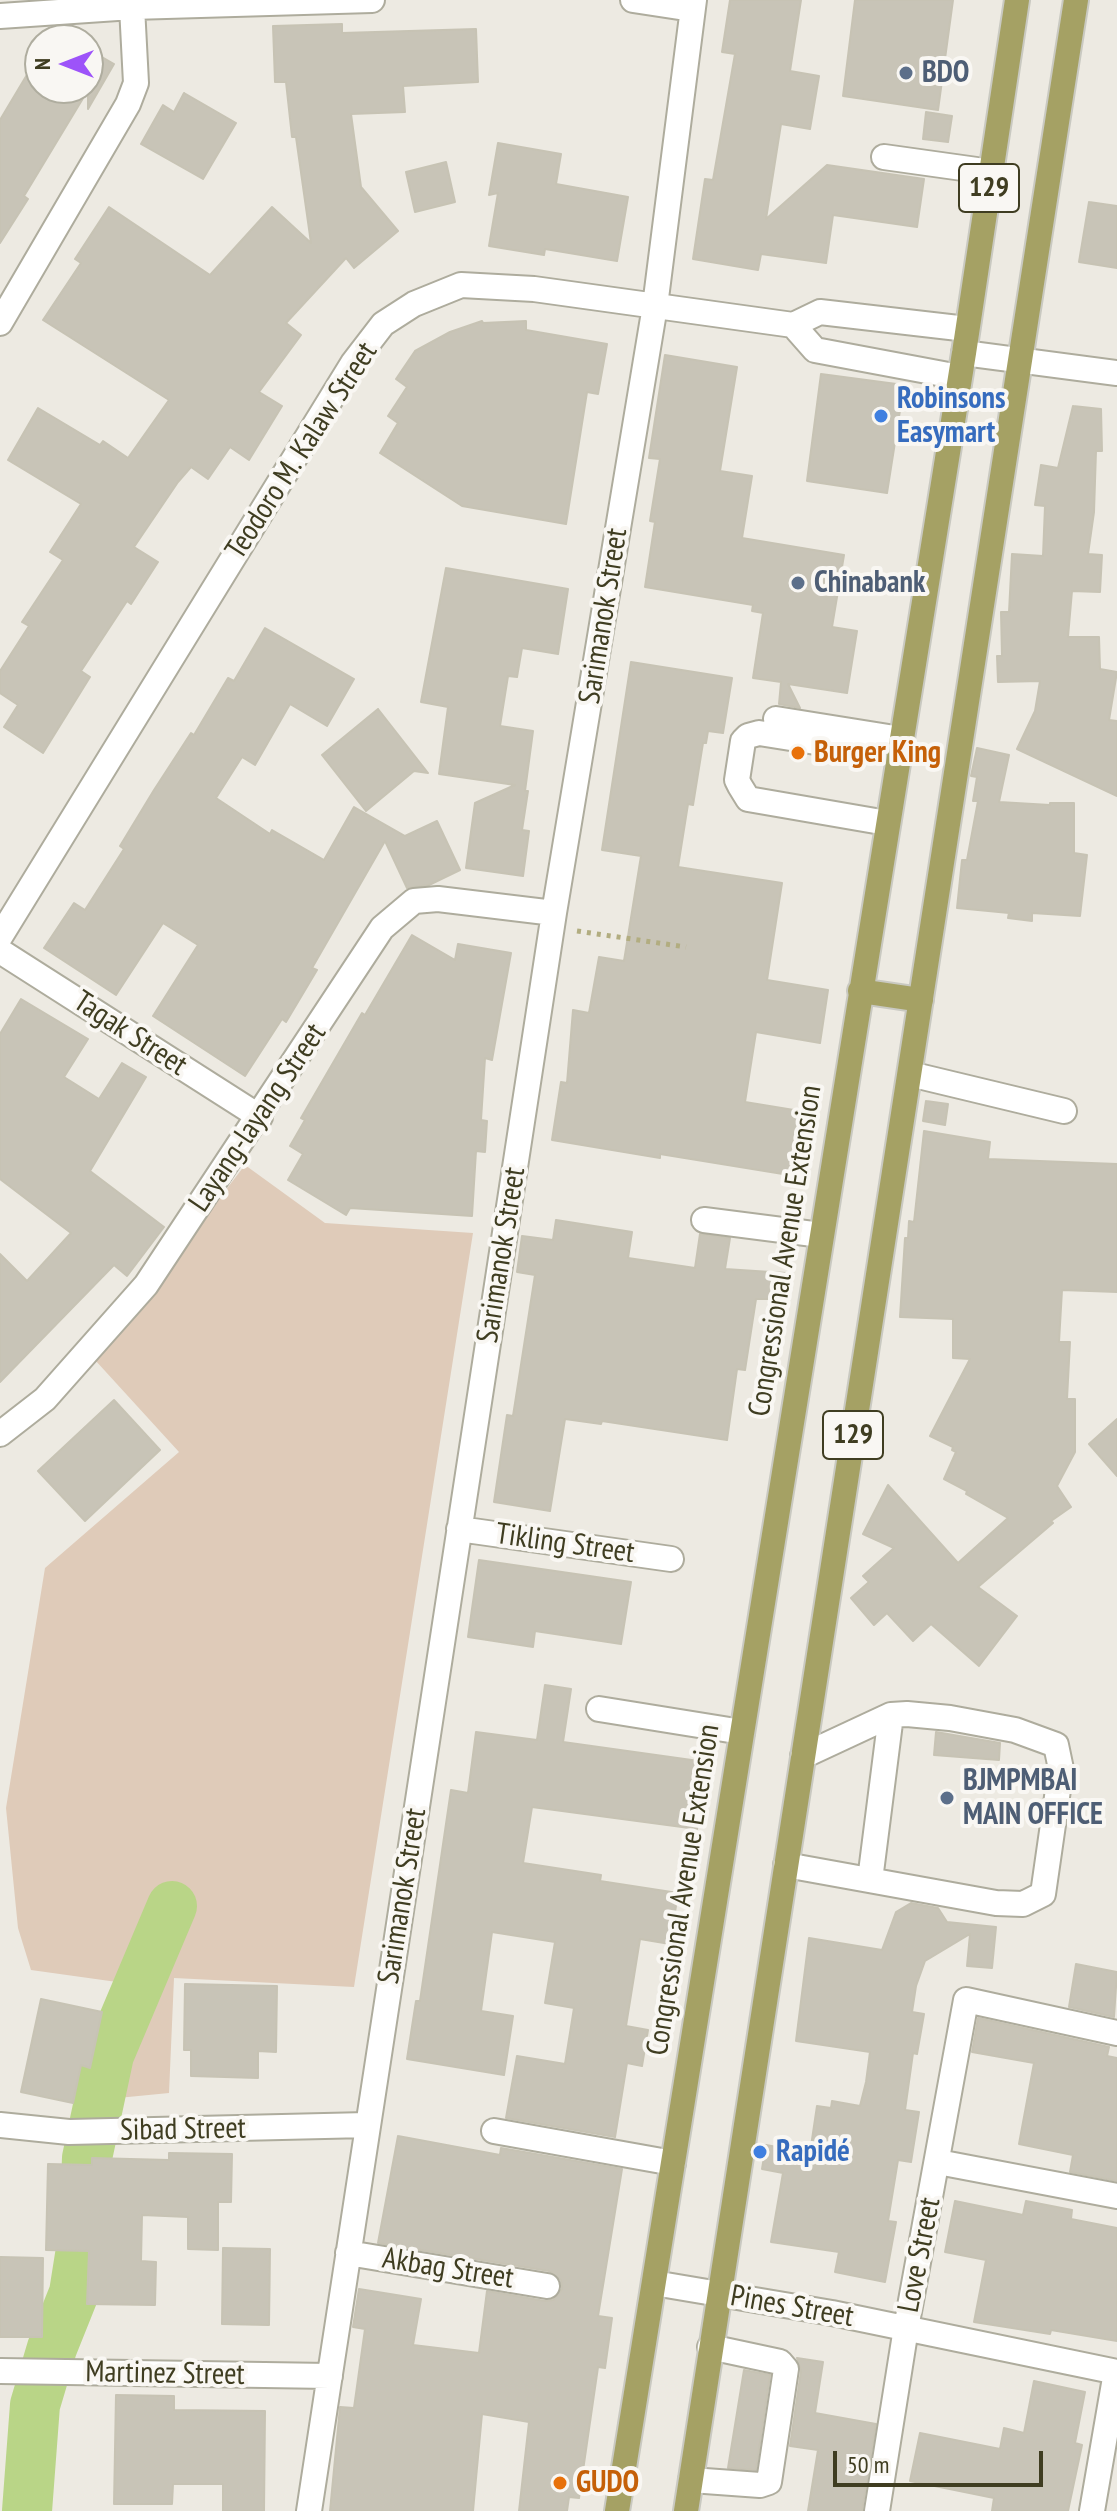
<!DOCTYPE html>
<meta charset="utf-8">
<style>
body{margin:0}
#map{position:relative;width:1117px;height:2511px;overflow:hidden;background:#edeae2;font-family:"PT Sans Narrow",sans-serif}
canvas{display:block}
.north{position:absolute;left:24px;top:24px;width:80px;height:80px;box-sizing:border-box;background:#f9f7f3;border:2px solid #afad9f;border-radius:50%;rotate:270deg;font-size:22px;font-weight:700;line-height:32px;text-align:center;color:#3f3d21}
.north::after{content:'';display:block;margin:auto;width:28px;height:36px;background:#9d53f9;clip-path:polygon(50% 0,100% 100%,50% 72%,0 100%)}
.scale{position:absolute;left:833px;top:2451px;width:210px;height:36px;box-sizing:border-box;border:4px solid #3f3d21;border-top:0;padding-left:10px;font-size:24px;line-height:28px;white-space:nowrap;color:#3f3d21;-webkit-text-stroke:6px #f9f7f3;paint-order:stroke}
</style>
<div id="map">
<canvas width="1117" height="2511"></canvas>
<div class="north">N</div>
<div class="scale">50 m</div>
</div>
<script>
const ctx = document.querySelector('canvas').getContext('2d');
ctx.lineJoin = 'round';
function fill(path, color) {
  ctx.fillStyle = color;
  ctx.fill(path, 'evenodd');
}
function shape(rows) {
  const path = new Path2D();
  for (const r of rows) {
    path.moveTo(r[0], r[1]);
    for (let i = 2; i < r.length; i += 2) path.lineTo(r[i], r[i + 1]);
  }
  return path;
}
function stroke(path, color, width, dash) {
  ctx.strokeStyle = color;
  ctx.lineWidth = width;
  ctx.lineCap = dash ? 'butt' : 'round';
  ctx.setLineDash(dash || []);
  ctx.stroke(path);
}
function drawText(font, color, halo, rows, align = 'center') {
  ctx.font = font + ' "PT Sans Narrow",sans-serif';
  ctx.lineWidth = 8;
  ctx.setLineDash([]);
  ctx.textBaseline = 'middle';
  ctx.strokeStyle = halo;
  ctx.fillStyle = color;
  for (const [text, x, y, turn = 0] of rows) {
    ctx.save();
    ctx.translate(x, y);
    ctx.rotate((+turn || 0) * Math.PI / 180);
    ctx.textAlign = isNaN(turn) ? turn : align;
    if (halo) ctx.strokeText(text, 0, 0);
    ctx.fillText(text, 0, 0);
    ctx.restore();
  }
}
fill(shape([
 [245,1165,325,1223,473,1233,354,1987,174,1978,169,2093,87,2101,117,1982,31,1970,18,1928,6,1808,45,1568,179,1452,95,1360]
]), '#dfcbb9');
stroke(shape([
 [27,2511,35,2405,52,2348,74,2293,84,2230,87,2158,109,2055,172,1906]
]), '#b9d587', 50);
const building = shape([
 [730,0,801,0,790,71,819,76,810,129,781,124,766,219,827,165,924,179,917,227,833,215,826,263,761,254,758,270,693,259,705,179,713,180,735,54,722,52,730,0],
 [855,0,953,0,938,110,843,96,855,0],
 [342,24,342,33,476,29,478,82,403,86,405,112,351,114,361,187,398,231,354,268,346,258,286,323,301,335,259,392,282,406,249,460,230,447,208,479,191,467,178,482,134,547,158,562,131,604,127,601,81,671,90,677,43,753,4,727,18,705,0,693,0,671,29,626,22,622,63,560,50,552,81,504,8,460,38,408,100,445,103,441,128,458,169,400,43,320,81,263,75,259,109,207,210,275,272,207,311,243,296,137,292,137,286,82,275,82,273,26,342,24],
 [88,49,114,64,88,109,88,90,24,196,28,199,0,243,0,120,40,53,40,88,88,88,88,49],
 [184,93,236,123,203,179,141,144,163,105,174,112,184,93],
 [926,112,952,116,948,142,923,139,926,112],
 [498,143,561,154,556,184,628,197,617,261,545,249,544,255,489,246,498,193,489,195,498,143],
 [446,162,455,202,415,212,406,172,446,162],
 [1089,202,1117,206,1117,268,1079,262,1089,202],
 [482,321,483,323,526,321,526,330,607,344,598,394,587,392,566,524,462,506,380,453,398,423,388,416,407,387,396,379,415,351,450,332,482,321],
 [665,355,737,367,720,471,752,476,742,538,844,555,832,627,857,631,847,693,788,684,800,708,779,704,781,682,753,678,763,613,752,611,753,605,645,587,655,522,650,521,660,459,649,458,665,355],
 [821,374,904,385,887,493,807,481,821,374],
 [1073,406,1101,409,1102,451,1096,451,1094,512,1088,554,1102,555,1100,592,1072,591,1068,637,1099,637,1100,669,1117,672,1109,720,1117,721,1117,796,1017,749,1035,711,1040,681,998,682,997,656,1002,656,1001,612,1009,612,1012,554,1043,556,1045,506,1035,505,1041,465,1058,468,1073,406],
 [446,568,568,589,558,654,522,648,517,677,508,676,500,726,533,731,525,791,528,791,522,830,529,831,523,876,466,868,475,803,515,785,439,774,448,707,421,702,446,568],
 [265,628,354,679,327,726,290,704,255,765,242,757,216,798,270,834,272,830,324,860,354,807,405,836,437,821,460,870,429,885,407,888,385,841,312,968,317,970,286,1022,282,1019,245,1076,153,1016,198,945,163,923,116,995,44,948,74,903,85,910,124,849,120,846,154,790,191,733,194,735,228,678,234,681,265,628],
 [631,662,732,678,723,733,708,731,706,743,703,743,693,805,688,804,678,867,782,883,767,980,828,990,820,1043,756,1032,745,1102,800,1111,789,1175,660,1154,660,1158,552,1140,561,1082,567,1083,573,1010,589,1013,599,957,624,961,641,856,602,850,631,662],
 [378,709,428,773,414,771,366,811,322,755,378,709],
 [977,748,1009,755,999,802,1050,805,1050,803,1074,803,1074,853,1087,855,1080,916,1032,913,1032,921,1008,918,1009,913,957,908,962,860,967,860,978,801,973,801,977,777,971,776,977,748],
 [412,935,455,960,458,944,511,953,492,1060,485,1058,481,1120,487,1121,485,1152,476,1151,472,1216,350,1208,346,1215,288,1180,303,1154,290,1146,305,1120,301,1118,362,1013,365,1015,412,935],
 [21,999,88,1039,64,1077,99,1099,122,1063,146,1077,90,1171,164,1227,127,1276,114,1265,0,1382,0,1254,27,1281,71,1233,0,1179,0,1034,21,999],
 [926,1101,948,1104,945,1125,923,1121,926,1101],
 [924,1131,990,1142,988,1159,1117,1164,1117,1292,1062,1290,1059,1342,1070,1342,1067,1399,1075,1399,1075,1452,1057,1486,1071,1507,1051,1521,1053,1523,978,1587,1017,1616,979,1666,931,1624,913,1641,887,1613,874,1625,851,1598,869,1582,863,1576,894,1548,863,1534,888,1485,958,1563,1008,1518,966,1494,967,1491,944,1479,956,1452,952,1450,953,1447,930,1436,970,1359,953,1358,953,1319,900,1317,905,1238,908,1238,909,1221,914,1222,924,1131],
 [556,1220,632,1232,628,1258,695,1268,700,1234,730,1238,725,1269,786,1273,787,1299,756,1299,745,1370,737,1369,727,1440,602,1421,601,1424,565,1419,550,1511,494,1502,507,1415,513,1416,535,1275,517,1272,522,1236,553,1240,556,1220],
 [114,1400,160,1450,85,1521,38,1471,114,1400],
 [1117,1419,1117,1476,1089,1444,1117,1419],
 [479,1560,631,1582,621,1644,535,1631,533,1647,468,1637,479,1560],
 [545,1685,571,1689,563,1742,706,1762,697,1829,532,1807,523,1863,601,1875,600,1881,678,1893,670,1944,640,1939,626,2026,648,2030,642,2066,627,2063,615,2137,506,2118,517,2056,565,2064,574,2008,545,2003,555,1942,492,1932,481,2011,513,2016,504,2075,407,2059,416,2001,420,2001,451,1790,468,1793,476,1732,537,1740,545,1685],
 [936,1732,1000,1743,999,1760,934,1755,936,1732],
 [911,1903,938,1908,947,1922,996,1927,992,1968,967,1966,970,1934,925,1961,916,1986,912,2012,924,2014,917,2054,913,2053,905,2110,919,2112,911,2162,898,2160,888,2221,896,2222,885,2282,835,2272,839,2252,771,2242,783,2173,762,2169,766,2145,810,2153,817,2106,831,2108,832,2101,860,2106,866,2082,870,2052,796,2041,809,1938,882,1950,896,1912,911,1903],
 [1076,1964,1117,1972,1114,2017,1069,2007,1076,1964],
 [185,1984,277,1986,276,2052,258,2051,258,2078,191,2076,191,2050,184,2050,185,1984],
 [41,1999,102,2012,90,2068,81,2065,73,2103,21,2092,41,1999],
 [978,2018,1109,2047,1107,2056,1117,2058,1117,2181,1070,2172,1073,2155,1019,2144,1034,2063,972,2052,978,2018],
 [398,2136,500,2155,501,2148,622,2169,598,2316,612,2318,605,2368,598,2367,579,2498,569,2497,567,2511,519,2511,529,2422,482,2414,473,2511,330,2511,340,2407,354,2408,365,2329,353,2327,359,2289,421,2299,413,2345,479,2353,487,2291,545,2301,553,2300,562,2289,561,2280,549,2271,378,2243,398,2136],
 [169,2153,232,2154,231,2202,218,2202,218,2250,188,2249,188,2217,142,2215,141,2261,156,2262,155,2305,87,2304,89,2251,46,2250,48,2164,92,2165,92,2158,169,2160,169,2153],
 [955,2201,1023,2215,1026,2201,1072,2210,1071,2219,1117,2228,1117,2341,1051,2330,1050,2334,974,2322,986,2260,945,2252,955,2201],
 [223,2248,270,2249,269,2325,222,2324,223,2248],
 [0,2257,43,2258,42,2337,0,2337,0,2257],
 [797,2358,823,2362,815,2413,876,2424,862,2511,808,2511,818,2450,790,2446,801,2371,797,2358],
 [744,2370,770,2375,756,2470,728,2468,744,2370],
 [1034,2381,1085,2392,1075,2443,1082,2445,1068,2511,992,2511,994,2498,910,2481,920,2433,1000,2449,1004,2428,1024,2433,1034,2381],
 [116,2395,174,2396,174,2410,265,2411,264,2511,223,2511,223,2484,173,2484,172,2504,114,2504,116,2395]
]);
fill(building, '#c8c4b7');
stroke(building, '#c7c3b4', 2);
const minor = shape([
 [633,0,692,9],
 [0,16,132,7,372,0],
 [884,157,991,172],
 [0,323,128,104,136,83,132,7],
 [793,325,815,350,959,377],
 [964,353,1117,373],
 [776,719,901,739],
 [845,731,828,744,759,733,748,736,743,741,737,780,740,786,748,799,887,823],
 [0,937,353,363,383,324,414,304,461,285,534,289,793,325,820,312,967,329],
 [0,951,260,1117],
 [910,1074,1064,1111],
 [704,1220,821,1235],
 [0,1434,45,1399,146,1285,382,928,414,901,438,899,554,913],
 [459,1529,671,1559],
 [599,1709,742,1732],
 [786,1865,996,1903,1023,1904,1043,1894,1061,1769,1056,1745,1015,1730,950,1718,907,1714,891,1715,803,1756],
 [870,1880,891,1715],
 [0,2125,69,2132,367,2125],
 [494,2131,673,2163],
 [938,2162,1117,2196],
 [348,2253,547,2286],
 [654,2283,832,2313,1117,2372],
 [0,2371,330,2376],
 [691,2480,760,2485,769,2482,786,2369,780,2362,710,2347],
 [309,2511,554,913,655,306,694,0],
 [877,2511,906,2328,966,2000,1117,2033],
 [1092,2511,1116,2372]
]);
const major = shape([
 [860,991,921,1000],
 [617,2511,964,353,1017,0],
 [686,2511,1076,0]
]);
stroke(minor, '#aeac9d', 28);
stroke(major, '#c9c9c1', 28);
stroke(shape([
 [577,931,686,947]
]), '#b2ad80', 5, [4, 6]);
stroke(minor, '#fff', 24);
stroke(major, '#a5a164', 24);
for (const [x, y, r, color] of [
 [906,73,8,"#5c6f8a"],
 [881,416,8,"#3f7fe0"],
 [798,583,8,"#5c6f8a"],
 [798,753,8,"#e8710a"],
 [947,1798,8,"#5c6f8a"],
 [760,2152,8,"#3f7fe0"],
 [560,2483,8,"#e8710a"]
]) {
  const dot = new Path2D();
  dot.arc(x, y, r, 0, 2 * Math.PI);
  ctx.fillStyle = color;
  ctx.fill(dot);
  stroke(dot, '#f9f7f3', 3);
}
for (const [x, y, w] of [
 [989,188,60],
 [853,1435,60]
]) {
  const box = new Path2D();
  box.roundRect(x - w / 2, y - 24, w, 48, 6);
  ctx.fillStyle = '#f9f7f3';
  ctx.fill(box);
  stroke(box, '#3f3d21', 2);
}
drawText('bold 28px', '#3f3d21', null, [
 ["129",989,188],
 ["129",853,1435]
]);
drawText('bold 30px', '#4e5e75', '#f9f7f3', [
 ["BDO",922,73],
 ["Chinabank",814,583],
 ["BJMPMBAI",963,1781],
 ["MAIN OFFICE",963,1815]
], 'left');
drawText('bold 30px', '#366cbe', '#f9f7f3', [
 ["Robinsons",897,399],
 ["Easymart",897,433],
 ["Rapidé",776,2152]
], 'left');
drawText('30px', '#3f3d21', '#f9f7f3', [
 ["Teodoro M. Kalaw Street",302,451,-57],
 ["Sarimanok Street",604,616,-81],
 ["Tagak Street",130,1034,33],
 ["Layang-layang Street",258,1118,-56],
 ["Congressional Avenue Extension",786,1251,-81],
 ["Sarimanok Street",502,1255,-81],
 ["Tikling Street",565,1544,8],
 ["Congressional Avenue Extension",684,1890,-81],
 ["Sarimanok Street",403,1896,-81],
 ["Sibad Street",183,2130,-1],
 ["Love Street",920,2255,-79],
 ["Akbag Street",448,2269,9],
 ["Pines Street",792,2307,10],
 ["Martinez Street",165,2374,1]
]);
drawText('bold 30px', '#c56008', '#f9f7f3', [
 ["Burger King",814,753],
 ["GUDO",576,2483]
], 'left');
</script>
